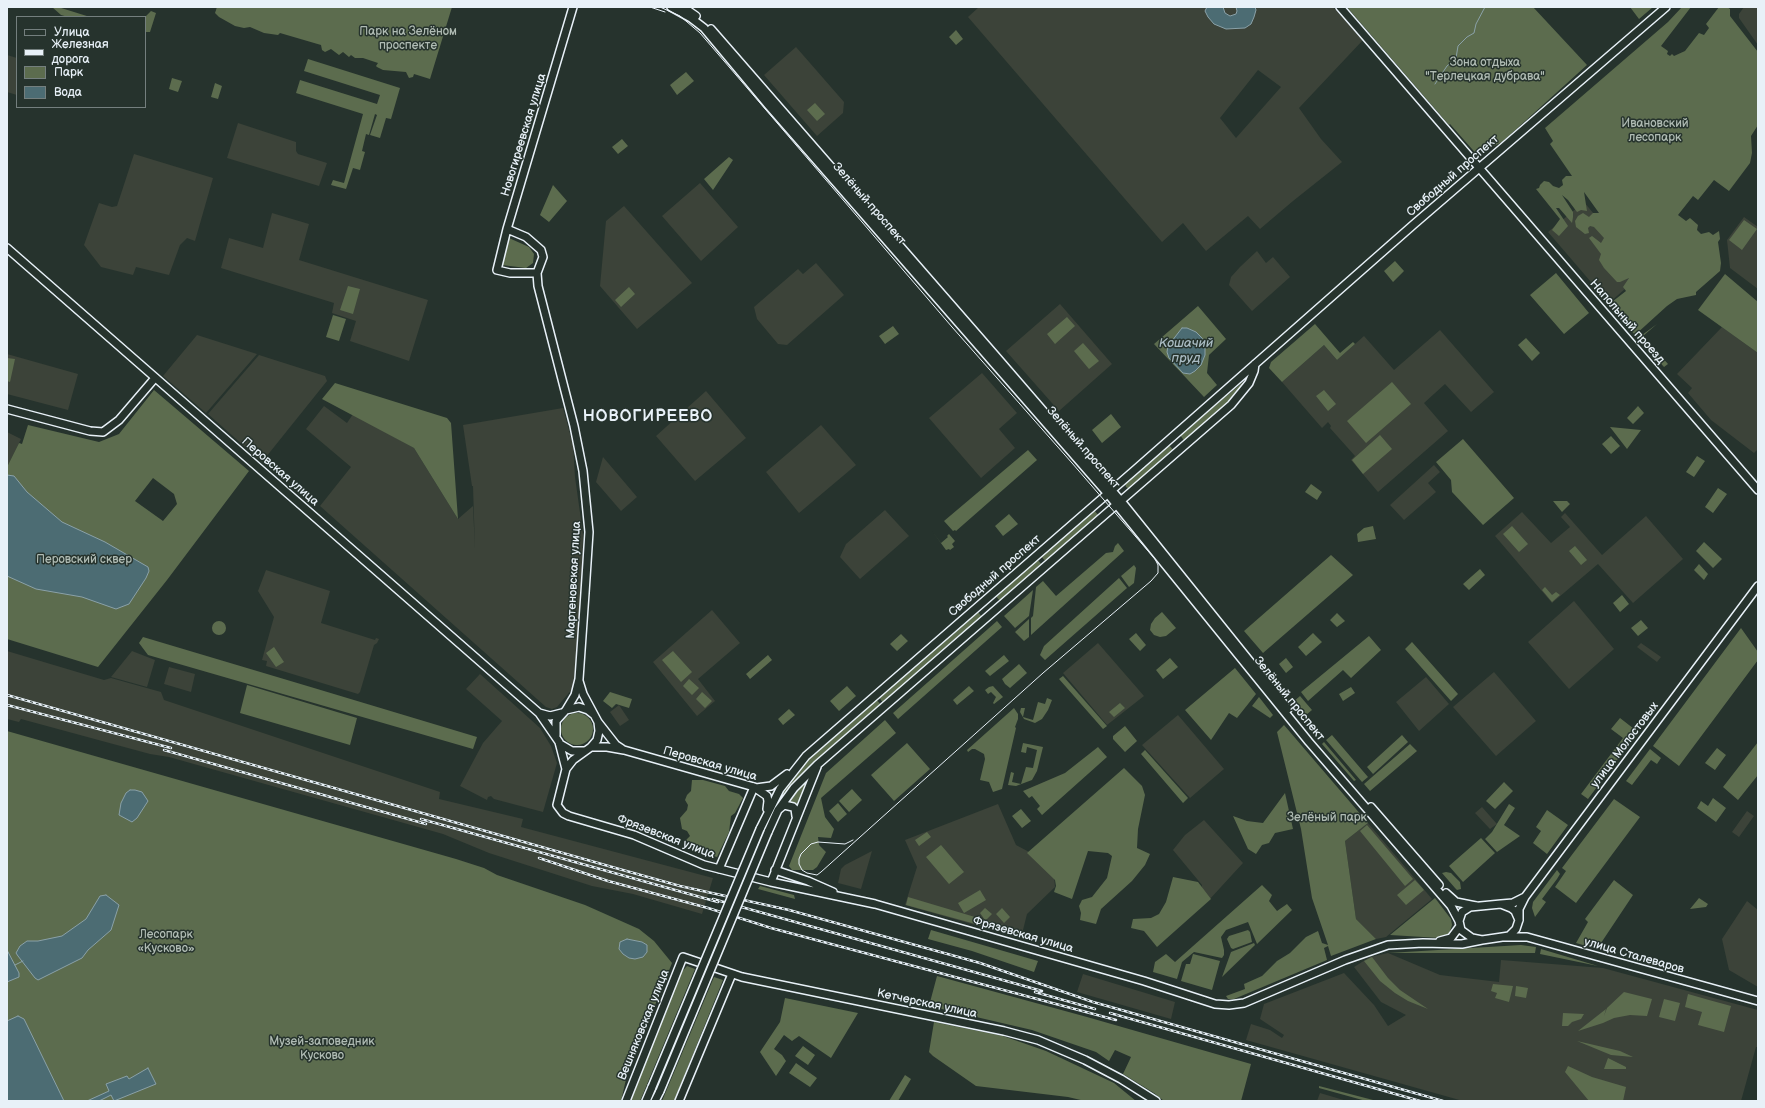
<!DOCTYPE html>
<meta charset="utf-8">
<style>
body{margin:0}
#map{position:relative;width:1765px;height:1108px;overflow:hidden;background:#26332d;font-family:"Balsamiq Sans",sans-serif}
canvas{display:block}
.frame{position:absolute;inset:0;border:8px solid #e8f1f8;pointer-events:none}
.legend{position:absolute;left:16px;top:16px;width:130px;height:92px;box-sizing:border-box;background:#26332d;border:1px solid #747f7e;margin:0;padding:5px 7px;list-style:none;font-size:12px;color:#e8f1f8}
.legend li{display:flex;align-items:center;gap:8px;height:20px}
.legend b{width:20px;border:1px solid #747f7e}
</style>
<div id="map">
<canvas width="1765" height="1108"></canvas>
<div class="frame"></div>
<ul class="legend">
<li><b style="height:5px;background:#26332d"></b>Улица</li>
<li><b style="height:5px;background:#e8f1f8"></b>Железная дорога</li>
<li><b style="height:11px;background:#5c6c4e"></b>Парк</li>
<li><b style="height:11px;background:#4c6c73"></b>Вода</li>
</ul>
</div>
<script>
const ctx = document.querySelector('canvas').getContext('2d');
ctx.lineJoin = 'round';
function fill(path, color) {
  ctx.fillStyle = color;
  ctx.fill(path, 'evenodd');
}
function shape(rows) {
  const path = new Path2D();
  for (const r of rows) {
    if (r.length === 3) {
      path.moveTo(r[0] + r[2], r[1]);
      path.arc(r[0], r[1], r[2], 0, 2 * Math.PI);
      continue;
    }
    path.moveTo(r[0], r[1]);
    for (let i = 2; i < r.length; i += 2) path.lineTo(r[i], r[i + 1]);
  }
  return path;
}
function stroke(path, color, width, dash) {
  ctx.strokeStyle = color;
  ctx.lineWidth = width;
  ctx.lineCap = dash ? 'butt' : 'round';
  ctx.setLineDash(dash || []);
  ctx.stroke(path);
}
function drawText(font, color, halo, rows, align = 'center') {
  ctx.font = font + ' "Balsamiq Sans",sans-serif';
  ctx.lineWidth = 3;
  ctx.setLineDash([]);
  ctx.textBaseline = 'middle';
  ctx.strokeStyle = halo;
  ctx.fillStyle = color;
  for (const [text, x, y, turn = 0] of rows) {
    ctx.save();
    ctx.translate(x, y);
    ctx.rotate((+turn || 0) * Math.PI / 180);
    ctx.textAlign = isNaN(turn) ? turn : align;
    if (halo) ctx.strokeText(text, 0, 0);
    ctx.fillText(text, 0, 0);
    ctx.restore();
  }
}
fill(shape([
 [979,7,1333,7,1363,40,1299,108,1321,139,1342,162,1293,201,1260,229,1248,216,1206,251,1183,223,1162,242,968,17],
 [1258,70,1281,87,1236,138,1220,118],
 [1744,7,1758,7,1758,45,1739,18,1739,14],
 [796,47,844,102,843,113,817,136,764,75],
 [7,55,17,58,17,95,7,92],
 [238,123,296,142,296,151,298,154,327,163,319,186,227,158],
 [134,154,213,178,195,241,187,238,180,245,169,275,136,267,133,275,101,267,84,245,99,203,112,207,117,206],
 [700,183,738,227,701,261,662,216],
 [1584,202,1643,273,1609,303,1548,232],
 [624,206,692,283,637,329,600,286,606,221],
 [272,213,309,224,299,260,428,300,409,361,350,341,356,321,332,313,334,303,221,268,229,238,263,248],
 [1744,217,1758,227,1758,289,1730,268,1727,240],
 [1257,251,1266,263,1273,257,1290,277,1252,311,1229,285,1231,277,1240,267],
 [816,263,844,295,787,345,778,344,757,319,754,307,798,269,803,274],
 [1060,304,1112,364,1059,411,1006,351],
 [1722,327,1758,353,1758,449,1754,453,1711,420,1688,393,1692,388,1677,374],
 [1440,330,1494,392,1471,412,1445,384,1424,403,1448,431,1378,492,1351,460,1355,456,1330,428,1331,426,1328,422,1322,428,1282,382,1324,345,1337,360,1364,336,1394,370],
 [197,335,257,354,206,413,163,376],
 [7,354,78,374,68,410,7,394],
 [259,355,325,376,327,381,262,462,208,414],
 [982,373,1017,413,999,429,1015,448,981,478,929,418],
 [706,391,746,438,695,481,656,436],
 [324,406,347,423,353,414,414,448,458,519,473,506,475,550,473,486,472,486,463,425,563,408,573,445,575,477,583,534,582,593,573,688,557,707,552,709,546,707,320,506,351,467,306,429],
 [821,425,856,465,799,513,766,472],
 [7,432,21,439,7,467],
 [603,457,637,497,621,511,596,482],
 [1434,465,1440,472,1428,483,1436,492,1404,520,1390,505],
 [885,510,909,536,860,579,840,557,846,544],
 [1522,512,1551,543,1570,527,1561,517,1565,513,1602,555,1646,516,1683,559,1633,603,1598,564,1552,603,1495,536],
 [266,570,330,591,321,623,375,640,376,638,379,639,377,643,374,645,360,692,358,694,266,666,267,661,262,660,274,617,258,591],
 [1574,601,1614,649,1569,689,1528,642],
 [712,610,740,643,698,679,715,701,697,716,653,662],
 [1098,643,1144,696,1107,725,1063,673],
 [1641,643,1661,657,1657,662,1637,647],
 [7,651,104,680,111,678,161,692,164,700,440,792,439,799,523,819,521,827,713,878,702,914,633,894,592,886,489,853,443,834,169,757,150,754,21,719,19,722,7,719],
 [132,651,155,660,147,687,111,677],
 [169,667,195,674,191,692,164,684],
 [1494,672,1536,721,1496,756,1453,707],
 [480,674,540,728,551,746,557,763,543,812,494,799,491,796,488,797,487,800,460,786,483,743,502,721,466,689],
 [1426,677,1449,704,1419,731,1396,702],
 [619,705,629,720,620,726,610,712],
 [1178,715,1224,769,1190,798,1142,745],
 [998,804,1016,845,1033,854,1054,876,1055,887,1027,914,1021,938,905,905,917,867,905,840],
 [1482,807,1497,824,1490,829,1475,813],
 [1747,811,1754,816,1739,837,1732,832],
 [1204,820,1243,863,1209,900,1201,891,1202,885,1173,850,1185,835],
 [1368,823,1432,899,1386,937,1376,939,1356,919,1345,841],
 [872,851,861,889,838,883,841,869,845,865],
 [1747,901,1758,910,1758,987,1729,970,1722,939],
 [1388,953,1440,975,1499,982,1501,960,1603,968,1758,1010,1758,1047,1756,1047,1741,1101,1463,1101,1246,1040,1251,1024,1270,1030,1282,1038,1284,1035,1260,1019,1264,1004,1344,973,1374,1005,1388,1026,1406,1015,1381,1002,1354,967,1370,957],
 [1083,974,1175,1002,1171,1019,1077,992],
 [1320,1093,1347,1101,1317,1101]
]), '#3c4339');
fill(shape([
 [52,7,58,7,90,17,68,17,61,15],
 [217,7,452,7,430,79,414,74,413,77,409,78,406,72,383,70,377,67,376,66,378,63,363,58,355,58,351,55,349,57,343,52,339,55,331,49,325,52,322,50,321,45,280,33,278,35,264,33,250,27,244,28,235,26,219,17,215,13],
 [1347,7,1533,7,1587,65,1502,142,1494,146,1493,144,1479,157,1450,124,1449,125],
 [1630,7,1653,7,1639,19],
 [1682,7,1691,7,1661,46,1668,51,1667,54,1670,56,1672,54,1674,56,1685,51,1699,33,1704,35,1709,28,1706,24,1719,7,1727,7,1730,9,1730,16,1758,52,1758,125,1751,136,1752,153,1750,163,1729,191,1714,180,1698,200,1693,196,1678,215,1686,221,1690,218,1698,225,1697,230,1701,234,1709,232,1713,235,1719,231,1720,239,1718,242,1721,263,1720,271,1696,292,1696,295,1677,299,1667,306,1635,335,1608,305,1626,291,1623,287,1629,278,1620,282,1617,282,1604,268,1599,260,1601,254,1589,238,1592,236,1601,243,1604,238,1594,227,1590,226,1588,228,1589,233,1585,234,1576,227,1575,221,1578,216,1583,213,1589,217,1593,213,1599,213,1584,192,1587,211,1581,210,1577,212,1568,200,1562,195,1573,212,1573,217,1572,223,1559,208,1556,208,1568,226,1559,236,1552,230,1560,219,1536,189,1539,188,1540,185,1544,181,1549,182,1553,186,1559,188,1563,185,1562,180,1566,176,1572,176,1550,144,1553,141,1545,128,1668,22],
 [151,11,156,13,150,32,145,32,145,17],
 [956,30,963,39,956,45,949,37],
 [308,59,400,88,391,119,386,118,380,138,370,135,377,115,375,114,369,135,366,134,362,151,365,152,360,170,353,168,346,189,331,185,333,180,344,183,363,114,296,93,300,80,377,104,380,95,304,71],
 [686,72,694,81,677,95,670,85],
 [172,78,182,81,178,92,169,89],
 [215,83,222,86,218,99,211,97],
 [815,103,825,114,817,121,807,110],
 [622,139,628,146,618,154,612,147],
 [729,157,733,160,713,190,704,179],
 [553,185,567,201,549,222,540,215],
 [1744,220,1757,229,1742,250,1729,240],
 [509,238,529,247,534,254,533,263,526,268,502,265],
 [1395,261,1404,271,1393,282,1384,271],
 [1556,273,1589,313,1564,334,1530,295],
 [1725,274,1758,302,1758,353,1698,310],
 [348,286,360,289,353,314,340,310],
 [629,287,635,294,621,307,615,300],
 [1198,306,1226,339,1209,355,1207,373,1217,385,1204,397,1154,344],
 [333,315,346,319,339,341,326,337],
 [1067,317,1075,326,1055,344,1047,334],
 [1315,324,1340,353,1353,342,1355,344,1337,360,1324,345,1282,382,1269,368,1271,362],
 [1657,324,1643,336,1668,364,1664,367,1638,338],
 [893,326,899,334,885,344,879,336],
 [1526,338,1540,353,1532,361,1518,345],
 [1083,343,1099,361,1089,369,1074,351],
 [7,358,15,359,10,382,7,381],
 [1248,378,1233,397,1185,442,1180,435],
 [1392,382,1411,404,1366,443,1347,421],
 [335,383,447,418,451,423,458,519,414,448,322,399],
 [154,390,249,471,167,580,98,667,7,639,7,467,19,443,22,444,28,425,99,442,119,434],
 [153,478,174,494,177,504,163,521,135,501],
 [1324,390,1336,404,1328,411,1316,396],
 [1638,406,1644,413,1633,424,1627,418],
 [1111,414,1121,427,1102,443,1092,430],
 [1610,427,1641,430,1627,449],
 [1380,435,1392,449,1363,474,1352,460],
 [1611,436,1620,446,1611,454,1602,444],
 [1463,439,1514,498,1483,525,1452,492,1451,480,1436,462],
 [1169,445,1174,451,1129,489,1126,487,1125,483],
 [1028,450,1037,460,956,531,955,530,953,531,944,521],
 [1697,456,1705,461,1694,477,1686,472],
 [1311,484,1322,492,1317,500,1305,492],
 [1718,488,1727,494,1713,513,1705,507],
 [1553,501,1567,501,1570,504,1562,512],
 [1094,510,1099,516,1046,562,1041,556],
 [1009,514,1018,524,1003,536,995,526],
 [1373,526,1376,539,1358,542,1357,534,1364,528],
 [1512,526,1528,544,1519,552,1503,534],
 [932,531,941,543,948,537,947,536,949,534,955,541,952,544,954,547,950,550,949,549,946,550],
 [1704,542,1722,559,1713,568,1696,551],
 [1118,543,1124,551,1031,635,1031,618,1033,616,1036,587,1043,581,1056,596,1106,553,1113,552,1115,546],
 [1575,546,1587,560,1581,565,1569,551],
 [1331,555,1353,575,1263,653,1244,631],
 [1037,559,1042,565,1000,601,995,595],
 [1699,564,1708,574,1704,580,1694,570],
 [1134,565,1136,568,1134,583,1129,587,1121,576],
 [1480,569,1485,575,1469,590,1463,584],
 [1119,578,1127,588,1045,660,1040,655,1044,646],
 [1545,587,1552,595,1556,592,1560,595,1552,602,1542,590],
 [1033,590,1029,616,1015,628,1004,616],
 [1622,595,1629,604,1620,612,1613,603],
 [977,611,982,617,883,703,879,697],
 [1162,612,1176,628,1166,636,1160,637,1154,635,1150,630,1151,624,1155,618],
 [1337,613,1345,621,1337,627,1330,620],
 [1029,619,1029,637,1024,641,1015,632],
 [1641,620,1648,628,1638,636,1631,628],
 [219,628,7],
 [997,621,1002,627,898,719,893,713],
 [1741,628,1758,652,1758,660,1679,766,1653,746],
 [1136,633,1146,645,1140,651,1129,639],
 [1313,633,1322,642,1306,656,1298,647],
 [901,634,908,641,897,651,890,644],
 [1369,636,1381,650,1351,678,1343,670,1308,701,1301,692],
 [143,637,314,688,477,737,473,749,148,655,139,643],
 [1412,642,1458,694,1451,701,1405,649],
 [274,647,284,662,276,667,266,653],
 [673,651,692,672,681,682,662,660],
 [768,655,772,660,750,679,746,674],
 [1004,655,1009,661,990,676,985,671],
 [1170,658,1178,667,1163,679,1156,670],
 [1286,658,1293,667,1286,673,1279,664],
 [1019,664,1027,673,1010,688,1005,684,1002,679],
 [1235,668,1256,694,1237,718,1229,713,1211,740,1185,710],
 [1063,676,1107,726,1103,729,1059,679],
 [689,679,699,688,692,695,683,686],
 [247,685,357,718,350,745,240,713],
 [847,686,856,696,839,711,830,701],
 [969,686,974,691,957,705,953,700],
 [993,686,1003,697,994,704,993,703,996,697,991,692,988,694,985,690,989,687],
 [1351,687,1355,693,1343,701,1339,694],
 [610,692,632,699,629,708,616,704,612,708,603,701],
 [702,692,712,701,705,708,696,699],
 [1300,696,1312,710,1306,715,1303,711,1301,713,1292,703],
 [1259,697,1273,715,1270,718,1252,706],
 [1047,698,1052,700,1048,710,1042,719,1035,723,1024,719,1020,712,1021,708,1025,708,1023,717,1033,720,1038,702,1045,704],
 [876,699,881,705,804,772,787,791,778,803,777,802,789,782,809,758],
 [1120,703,1125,708,1114,717,1109,712],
 [1014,708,1018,714,1018,719,1015,727,1016,728,1002,789,993,792,989,782,980,780,985,759,984,754,975,749,972,749,968,752,967,750],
 [789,709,795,715,783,725,778,719],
 [577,729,16],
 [1620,718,1638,732,1588,799,1581,794,1623,738,1611,729],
 [885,720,896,733,821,798,825,817,834,829,831,838,818,837,819,845,826,852,817,867,813,870,792,870,789,866,826,773],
 [1284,725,1368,823,1345,841,1356,919,1376,939,1331,956,1328,946,1324,948,1327,960,1234,999,1228,999,1226,996,1245,989,1244,984,1262,976,1277,961,1290,953,1306,937,1318,931,1322,943,1328,945,1312,898,1301,829,1277,732],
 [1125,726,1137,741,1125,752,1113,739,1113,736],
 [7,731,456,859,484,868,497,875,585,905,639,929,654,941,672,963,627,1075,621,1101,7,1101],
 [1332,735,1368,777,1362,782,1326,740],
 [1402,735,1408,742,1373,774,1367,767],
 [1324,742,1356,780,1354,781,1322,744],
 [1758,742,1758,775,1738,800,1723,787],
 [907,743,930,769,894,801,871,775],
 [1023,743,1043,747,1037,771,1032,780,1016,786,1008,785,1011,772,1014,773,1012,782,1021,784,1026,767,1033,768,1037,750,1027,747,1026,753,1021,752],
 [1410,744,1417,751,1370,791,1364,784],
 [1098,747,1107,757,1042,815,1037,809,1040,806,1032,796,1029,798,1023,791,1065,773],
 [1717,748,1726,755,1715,770,1705,763],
 [1650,749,1661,758,1657,764,1651,760,1632,785,1626,781],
 [1145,750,1188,798,1183,803,1141,754],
 [1124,768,1142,786,1145,795,1138,829,1137,848,1150,854,1145,865,1132,881,1101,909,1096,924,1080,920,1081,913,1079,906,1082,900,1092,897,1107,878,1112,856,1108,853,1088,851,1072,899,1054,892,1056,886,1055,880,1027,853],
 [809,777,810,777,798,807,795,803,789,801],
 [692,780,703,780,725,786,729,791,739,794,743,798,735,813,731,816,729,832,717,857,713,856,712,851,704,852,694,848,689,849,684,848,683,843,690,836,687,831,682,829,680,818,687,810,688,805,685,800,687,795,691,791],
 [1504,782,1513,791,1495,809,1486,801],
 [852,789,862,800,849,812,839,801],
 [1285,793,1293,829,1275,833,1269,843,1262,845,1256,854,1248,849,1233,816,1247,821,1263,823],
 [1713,798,1726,808,1716,822,1697,808,1701,801,1708,806],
 [1614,799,1640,817,1576,903,1555,887,1566,871,1562,868],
 [838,803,847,814,838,822,829,811],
 [1509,804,1515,808,1504,825,1520,836,1497,852,1485,839,1492,832],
 [1021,809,1031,821,1022,828,1012,816],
 [1547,810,1568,825,1547,854,1533,843,1541,831,1536,827],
 [1367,825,1413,879,1405,886,1360,831],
 [927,832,931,837,919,846,915,840],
 [1481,838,1495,853,1463,882,1449,866],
 [941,845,964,872,949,884,926,857],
 [1557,870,1560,874,1557,879,1542,899,1546,902,1535,917,1532,908,1533,902],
 [1446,872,1451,873,1460,882,1461,889,1457,890,1455,888,1442,873],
 [1173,877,1198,882,1211,899,1157,947,1144,931,1131,928,1133,919,1151,918,1159,914,1166,902],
 [1415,880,1424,890,1406,905,1397,895],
 [1614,880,1633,895,1597,949,1576,943,1588,922,1585,919],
 [1262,885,1272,895,1269,901,1277,911,1287,904,1292,910,1257,944,1248,922,1226,930,1221,937,1224,950,1224,955,1222,958,1194,952,1182,962,1177,979,1153,972,1155,962,1166,954,1175,962],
 [760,886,794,895,795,899,758,889],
 [980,890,986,900,964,913,958,903],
 [908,897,985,920,980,913,985,908,992,914,986,920,1020,930,1019,936,906,905],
 [1435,898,1451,919,1452,925,1449,934,1440,938,1390,935],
 [1699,898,1708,904,1706,907,1690,909],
 [1002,908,1010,917,1004,923,996,914],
 [931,930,1038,961,1034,972,972,951,928,939],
 [1248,930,1250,932,1252,942,1233,949,1231,948,1227,939,1229,936],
 [1254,943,1255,945,1222,977,1231,952],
 [1521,945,1536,947,1535,953,1388,953],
 [1541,949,1598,966,1540,954],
 [1193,954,1220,961,1212,990,1181,981,1186,964,1190,964],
 [1372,957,1388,978,1400,990,1428,1009,1408,1001,1395,993,1380,981,1364,961],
 [687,966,695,969,640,1101,630,1101,680,974],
 [937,976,1087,1017,1251,1064,1241,1101,1164,1101,1154,1093,1123,1074,1131,1057,1115,1050,1109,1061,1096,1052,1032,1030,929,1006],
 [714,977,723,980,674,1101,662,1101],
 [1493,984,1513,986,1509,1002,1495,998,1497,993,1491,991],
 [1516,986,1528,988,1526,998,1515,996],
 [1624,992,1652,999,1647,1016,1630,1015,1614,1018,1603,1023,1603,1016,1603,1023,1578,1031,1606,1009,1604,1016,1607,1008],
 [1688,994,1709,1000,1707,1007,1709,1000,1731,1006,1724,1032,1698,1025,1702,1012,1685,1007],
 [785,998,858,1013,831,1058,799,1036,792,1041,784,1035,774,1049,782,1055,786,1061,776,1076,760,1052,780,1022],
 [1664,999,1680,1003,1675,1021,1659,1017],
 [1563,1013,1584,1014,1581,1019,1572,1022,1568,1026,1562,1026],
 [934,1022,1003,1036,1046,1051,1114,1083,1136,1101,1085,1101,1068,1097,976,1086,933,1056,929,1052],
 [1577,1041,1620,1051,1633,1057,1611,1055],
 [803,1046,815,1055,808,1065,795,1056],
 [1608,1058,1626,1067,1626,1069,1604,1069],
 [796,1063,817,1078,810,1087,789,1073],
 [1568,1066,1592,1077,1626,1087,1623,1101,1589,1101,1565,1072],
 [905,1075,911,1079,898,1101,889,1101],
 [1319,1086,1346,1093,1377,1101,1366,1101,1319,1088]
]), '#5c6c4e');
const water = shape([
 [1207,7,1223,7,1225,13,1230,16,1236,14,1237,11,1236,7,1255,7,1256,10,1254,17,1251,24,1245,28,1226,29,1214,24,1208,17,1205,11,1207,7],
 [1182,328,1187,328,1196,332,1202,338,1205,344,1205,355,1201,365,1195,371,1190,374,1183,373,1169,358,1167,352,1168,346,1182,328],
 [7,475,14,476,27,492,62,522,105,542,148,567,149,571,146,578,129,604,116,609,82,597,36,589,7,576,7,475],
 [130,790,135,790,142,792,148,801,137,818,132,822,119,815,121,803,126,793,130,790],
 [106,895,119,905,111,930,88,950,82,958,38,980,35,978,18,956,16,953,20,946,27,941,38,941,62,936,86,919,100,896,106,895],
 [627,939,642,942,647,945,647,952,643,957,635,959,629,958,623,954,619,949,620,942,627,939],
 [7,950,19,973,19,977,7,982,7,950],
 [18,1016,24,1019,64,1101,7,1101,7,1021,18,1016],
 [148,1068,156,1084,114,1101,111,1095,99,1101,87,1101,109,1091,106,1084,127,1076,129,1079,148,1068]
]);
fill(water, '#4c6c73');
stroke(water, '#8aa1a8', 1);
stroke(shape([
 [1435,84,1447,66,1456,58,1458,46,1467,37,1474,33,1476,24,1485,7],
 [15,965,23,961]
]), '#8aa1a8', 1);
const secondary = shape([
 [671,7,691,18,704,28,769,106,1108,494,1309,742,1451,906,1459,921],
 [683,7,696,16],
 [1340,7,1758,490],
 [711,29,995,355,1121,501,1288,709],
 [507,229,526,237,541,250,543,257,537,273,538,286,574,426,583,471,589,532,585,593,579,679,575,695,566,710],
 [7,248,539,713,559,742,566,769],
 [537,273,510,273,497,270,507,229,573,7],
 [7,409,90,431,103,432,119,420,155,378],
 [579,681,583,694,598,722,616,745,622,749],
 [539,713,550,716,562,713],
 [598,722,599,731,597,740,591,747,573,760,566,769,557,805,563,813,569,816,634,835,704,865,771,882,875,904,1144,981,1215,1004,1229,1005,1244,1003,1345,960,1388,945,1423,943,1462,944,1482,940],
 [556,735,556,721,566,710,579,707,588,710,593,714],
 [560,744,572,751,584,751],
 [591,747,607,747,624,750,754,787,767,796,768,801,767,809],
 [756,788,771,786,787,774],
 [1371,807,1439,885],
 [778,810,794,788,817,765,1231,405,1249,383,1254,371,1255,364],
 [760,829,780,789,806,756,1136,469,1413,225,1666,7],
 [768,832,778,810,784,805,793,807,795,809,796,816],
 [719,869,754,787],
 [775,870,808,881,833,892],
 [771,882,817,767],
 [1446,893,1456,902,1476,906],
 [1501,904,1513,903,1525,897,1758,586],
 [1519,920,1515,911,1511,908,1501,904,1470,907,1462,912,1459,921,1461,930,1472,938,1482,940,1509,936,1516,929,1519,920,1519,909,1525,897],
 [1504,937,1527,937,1758,1001],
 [1440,941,1451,938,1460,926],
 [626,1101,683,957,742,977,1004,1031,1038,1040,1085,1060,1121,1079,1156,1101],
 [646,1101,652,1087],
 [655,1101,660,1091],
 [679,1101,732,974]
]);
stroke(secondary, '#e8f1f8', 10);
stroke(secondary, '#26332d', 7);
stroke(shape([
 [650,7,665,12],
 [660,7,680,16,700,33,952,327,1072,463,1155,559,1158,565,1158,573,1151,581,1043,673,821,872,817,875,807,873,802,870,799,864,799,859,801,854,811,844,818,842,845,844,853,840]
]), '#e8f1f8', 1);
const rail = shape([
 [7,695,612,867,680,886,789,910,980,963,1093,1002,1443,1101],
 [7,705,171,748],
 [164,750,426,824],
 [421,819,718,902],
 [539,858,608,881,708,908,771,928,1116,1020],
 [713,899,1042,991],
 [1035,992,1095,1009],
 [1110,1013,1420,1101]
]);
stroke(rail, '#e8f1f8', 2.5);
stroke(rail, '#26332d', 1, [3]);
const secondaryBridge = shape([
 [652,1087,760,829],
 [660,1091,768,832]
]);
stroke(secondaryBridge, '#e8f1f8', 10, []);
stroke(secondaryBridge, '#26332d', 7);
drawText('12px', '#b0bcb4', '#26332d', [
 ["Парк на Зелёном",408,32],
 ["проспекте",408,46],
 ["Зона отдыха",1485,63],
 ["\"Терлецкая дубрава\"",1485,77],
 ["Ивановский",1655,124],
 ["лесопарк",1655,138],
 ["Перовский сквер",84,560],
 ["Зелёный парк",1327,818],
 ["Лесопарк",166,935],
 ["«Кусково»",166,949],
 ["Музей-заповедник",322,1042],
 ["Кусково",322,1056]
]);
drawText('12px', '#e8f1f8', '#26332d', [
 ["Новогиреевская улица",524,135,-73],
 ["Свободный проспект",1453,176,-41],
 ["Зелёный проспект",869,204,49],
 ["Напольный проезд",1627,322,49],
 ["Зелёный проспект",1083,448,49],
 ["Перовская улица",280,472,41],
 ["Свободный проспект",995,576,-41],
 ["Мартеновская улица",574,580,-87],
 ["Зелёный проспект",1289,699,51],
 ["улица Молостовых",1625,745,-53],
 ["Перовская улица",710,764,16],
 ["Фрязевская улица",666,837,21],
 ["Фрязевская улица",1023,935,16],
 ["улица Сталеваров",1634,956,16],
 ["Кетчерская улица",927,1004,12],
 ["Вешняковская улица",644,1025,-68]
]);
drawText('italic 13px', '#aabcc3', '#26332d', [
 ["Кошачий",1186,344],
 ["пруд",1186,359]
]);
ctx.letterSpacing = '1px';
drawText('bold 16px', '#e8f1f8', '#26332d', [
 ["НОВОГИРЕЕВО",648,417]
]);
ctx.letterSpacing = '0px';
</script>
